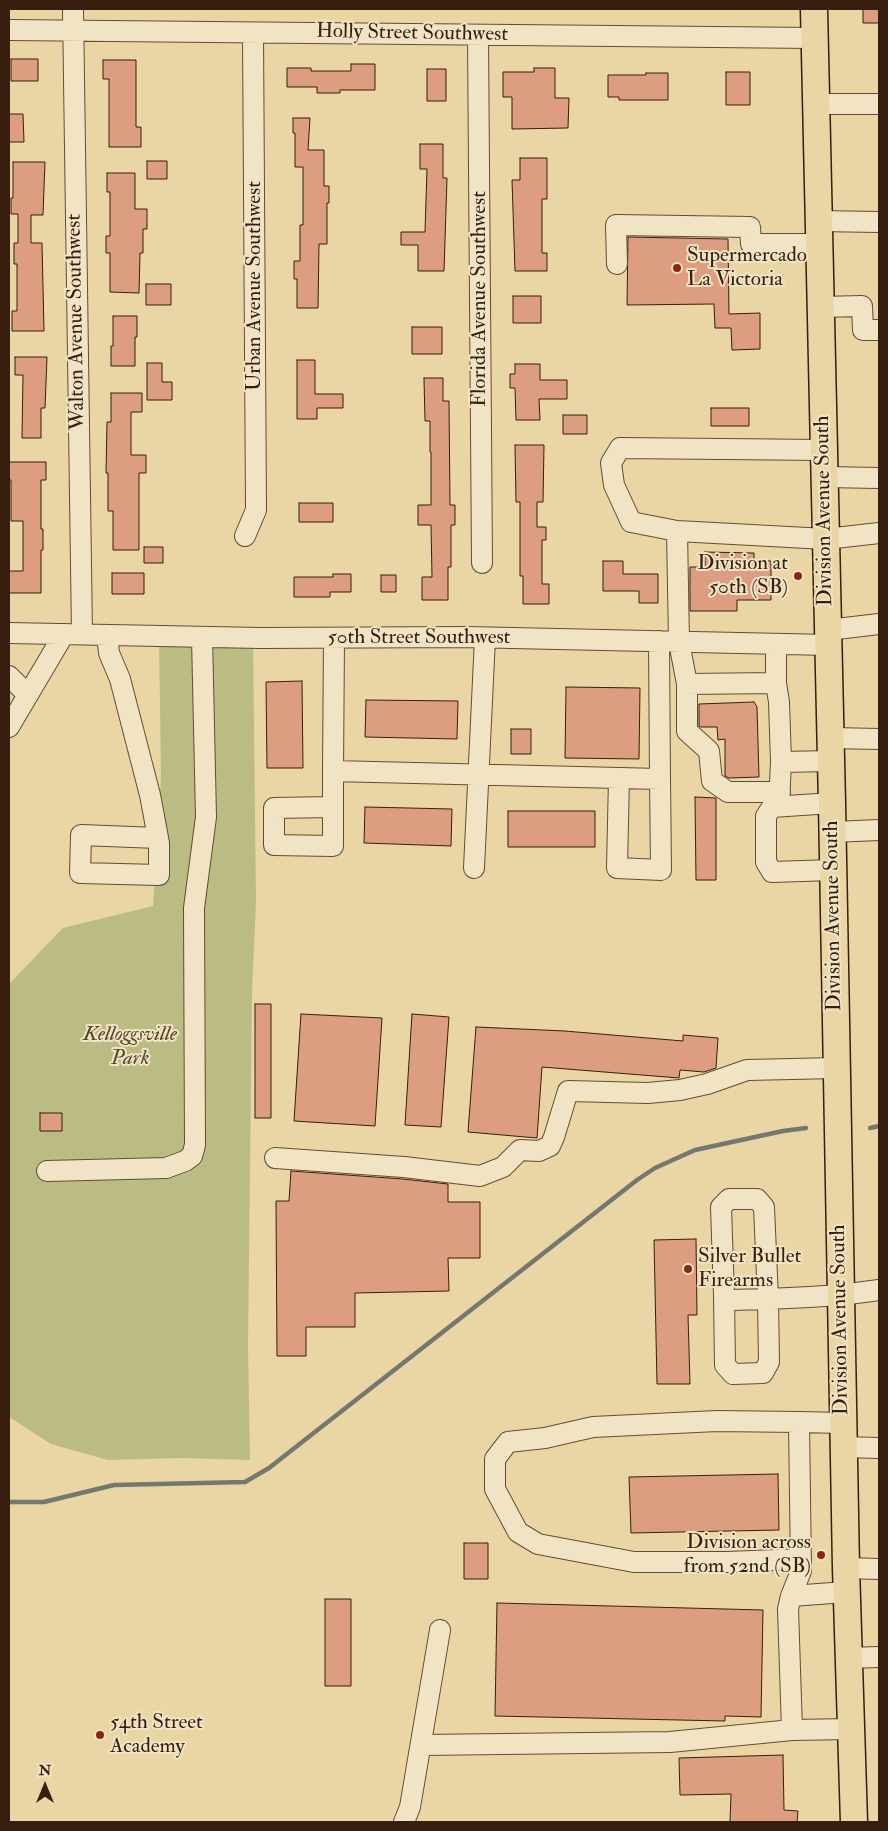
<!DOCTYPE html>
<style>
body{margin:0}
#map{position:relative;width:888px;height:1831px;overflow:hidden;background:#ead5a4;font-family:"IM FELL Double Pica",serif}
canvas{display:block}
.frame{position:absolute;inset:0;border:10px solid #371e0f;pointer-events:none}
.north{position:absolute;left:20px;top:1761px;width:50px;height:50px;-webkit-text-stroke:4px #f1e4c4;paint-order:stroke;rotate:0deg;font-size:14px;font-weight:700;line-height:20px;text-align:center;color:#371e0f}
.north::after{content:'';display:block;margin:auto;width:18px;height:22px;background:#371e0f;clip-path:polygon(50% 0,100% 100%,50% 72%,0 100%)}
</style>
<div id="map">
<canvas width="888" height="1831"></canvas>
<div class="frame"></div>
<div class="north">N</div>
</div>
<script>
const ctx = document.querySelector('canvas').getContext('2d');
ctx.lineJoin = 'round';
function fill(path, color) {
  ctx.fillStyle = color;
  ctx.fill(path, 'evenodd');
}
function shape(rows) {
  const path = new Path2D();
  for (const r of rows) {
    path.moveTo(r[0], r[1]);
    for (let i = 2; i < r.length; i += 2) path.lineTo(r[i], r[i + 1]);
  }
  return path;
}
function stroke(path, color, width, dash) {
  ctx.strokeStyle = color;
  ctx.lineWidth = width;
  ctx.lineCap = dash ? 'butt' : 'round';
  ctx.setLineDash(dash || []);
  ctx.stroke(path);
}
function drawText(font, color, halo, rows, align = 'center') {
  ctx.font = font + ' "IM FELL Double Pica",serif';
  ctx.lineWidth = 4;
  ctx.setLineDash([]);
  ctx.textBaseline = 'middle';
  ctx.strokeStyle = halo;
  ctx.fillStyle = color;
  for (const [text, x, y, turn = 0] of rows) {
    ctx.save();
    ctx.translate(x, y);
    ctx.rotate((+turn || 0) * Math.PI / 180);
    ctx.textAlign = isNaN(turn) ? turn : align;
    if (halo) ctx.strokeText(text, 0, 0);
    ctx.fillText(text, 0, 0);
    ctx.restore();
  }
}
fill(shape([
 [159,636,253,638,256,902,252,991,248,1345,250,1460,181,1458,108,1460,51,1444,9,1417,9,984,63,928,153,906,161,778]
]), '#bbbc83');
stroke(shape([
 [870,1128,879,1126],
 [9,1502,44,1502,114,1485,245,1482,269,1468,637,1180,655,1168,695,1150,783,1131,806,1128]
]), '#747970', 4.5);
const building = shape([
 [863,9,879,9,879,23,863,23,863,9],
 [11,59,38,59,38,81,11,81,11,59],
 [103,60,136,60,136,127,141,127,141,147,109,147,109,79,103,79,103,60],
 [351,64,375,64,375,90,340,90,340,93,317,93,317,87,287,87,287,68,311,68,311,71,351,71,351,64],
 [534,68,555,68,555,98,569,98,568,128,512,129,512,97,503,97,503,72,534,72,534,68],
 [427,69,446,69,446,101,427,101,427,69],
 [726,72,750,72,750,105,726,105,726,72],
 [646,73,668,73,668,100,619,100,619,97,608,97,608,75,646,75,646,73],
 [9,114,23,114,24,142,9,142,9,114],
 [293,118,310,118,308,150,324,150,324,186,329,186,329,203,327,203,327,244,319,244,318,308,297,308,297,279,294,279,294,261,300,261,300,225,303,225,303,167,295,167,295,133,293,133,293,118],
 [420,144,443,144,443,178,447,178,444,271,418,271,418,245,401,245,401,232,425,232,427,169,420,169,420,144],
 [520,158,547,158,547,199,542,199,542,253,547,253,547,271,515,271,512,180,520,180,520,158],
 [147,161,167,161,167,179,147,179,147,161],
 [13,162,45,162,43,215,31,215,31,243,42,243,44,331,12,331,12,311,17,311,17,264,14,264,14,243,18,243,18,214,11,214,11,198,13,198,13,162],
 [107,173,135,173,135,209,147,209,147,229,143,229,143,253,140,253,139,293,110,292,110,253,106,253,106,236,110,236,110,192,107,192,107,173],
 [628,237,728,239,729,314,760,313,760,349,732,350,731,328,715,328,714,304,627,305,628,237],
 [146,284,171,284,171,305,146,305,146,284],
 [513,296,541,296,541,323,513,323,513,296],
 [113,316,137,316,137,337,135,337,135,366,111,366,111,346,113,346,113,316],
 [412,327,442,327,442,354,412,354,412,327],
 [15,357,47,357,45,408,41,408,41,438,22,438,23,375,15,375,15,357],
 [297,360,315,360,315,394,343,394,343,408,317,408,317,419,297,419,297,360],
 [147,363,162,363,162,382,172,382,172,400,147,400,147,363],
 [515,364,540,364,540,380,567,380,567,399,539,399,540,420,516,420,515,388,510,388,510,374,515,374,515,364],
 [424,378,443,378,443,401,449,401,450,505,455,505,455,525,451,525,451,567,448,567,448,600,422,600,422,577,432,577,431,525,418,525,418,505,431,505,431,452,430,452,430,421,425,421,424,378],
 [111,393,142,393,142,412,131,412,131,455,146,455,146,473,139,473,139,550,113,550,113,511,108,511,108,473,106,473,107,422,111,422,111,393],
 [711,408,749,408,749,426,711,426,711,408],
 [563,415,587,415,587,434,563,434,563,415],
 [515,445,544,445,543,502,537,502,537,527,546,527,546,540,542,540,542,584,549,584,549,604,523,604,523,576,520,576,520,502,516,502,515,445],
 [9,462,46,462,46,480,41,480,41,529,43,529,43,550,41,550,41,593,9,593,9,571,23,571,23,521,11,521,11,480,9,480,9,462],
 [299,503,333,503,333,522,299,522,299,503],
 [144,547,163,547,163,563,144,563,144,547],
 [705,552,754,553,754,561,771,561,771,600,737,600,737,611,690,611,690,567,705,567,705,552],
 [603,561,623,561,623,574,658,574,658,603,639,603,639,591,603,591,603,561],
 [112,573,144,573,144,594,112,594,112,573],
 [333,574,351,574,351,592,330,592,330,597,294,597,294,577,333,577,333,574],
 [381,575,396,575,396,592,381,592,381,575],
 [302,681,303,768,267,768,266,682,302,681],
 [566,687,640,688,639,759,565,758,566,687],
 [366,700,458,701,457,739,365,737,366,700],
 [754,702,757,707,759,777,729,778,725,776,725,739,718,740,717,727,701,727,699,726,699,704,754,702],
 [511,729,531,729,531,754,511,754,511,729],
 [695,797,716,798,716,880,696,880,695,797],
 [365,807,452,809,451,846,364,843,365,807],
 [508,811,595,811,595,847,508,847,508,811],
 [255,1004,271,1004,271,1118,255,1118,255,1004],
 [301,1014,382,1018,375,1126,294,1121,301,1014],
 [412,1014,449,1017,441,1127,405,1125,412,1014],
 [476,1027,565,1031,683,1041,683,1035,718,1038,716,1068,704,1072,680,1070,679,1078,542,1067,537,1138,468,1132,476,1027],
 [40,1113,62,1113,62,1131,40,1131,40,1113],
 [291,1171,403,1179,448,1184,448,1202,480,1202,480,1258,448,1258,449,1291,355,1293,355,1327,306,1327,306,1356,277,1356,276,1201,289,1201,291,1171],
 [696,1239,697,1315,688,1315,690,1384,657,1384,654,1240,696,1239],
 [778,1474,779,1530,631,1533,629,1477,778,1474],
 [464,1543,488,1543,488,1579,464,1579,464,1543],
 [325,1599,351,1599,351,1686,325,1686,325,1599],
 [497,1603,763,1610,761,1717,725,1716,725,1721,495,1716,497,1603],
 [783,1755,784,1810,798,1811,797,1822,730,1822,731,1794,680,1795,679,1758,783,1755]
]);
fill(building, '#dc9d81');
stroke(building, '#371e0f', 1);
const minor = shape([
 [73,9,82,634],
 [9,30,815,38],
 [478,35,482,563],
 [816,104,879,104],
 [818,221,879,222],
 [617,264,616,225,750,227,751,244,818,244],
 [820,307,862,306,863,330,879,330],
 [825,477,879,478],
 [677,531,826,539,879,533],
 [245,536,256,510,253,33],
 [828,630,879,624],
 [9,633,261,638,467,637,829,645],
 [107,635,109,653,120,679,150,795,159,843,159,875,80,873,81,835,158,838],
 [334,638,333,771,660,779,659,641],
 [776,644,776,683,779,702,781,762,779,804],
 [9,676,28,695],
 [776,683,687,684,679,642,677,531,631,522,614,485,611,463,620,448,824,450],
 [687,684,687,731,709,751,712,781,728,792,780,792],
 [9,727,64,634],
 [831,738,879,739],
 [781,762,831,761],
 [619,778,617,868,661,870,660,779],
 [832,803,772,807,766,816,766,862,772,872,833,870],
 [332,807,274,808,274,845,333,846,333,771],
 [833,832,879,830],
 [474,868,485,638],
 [275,1158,404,1167,480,1176,503,1167,520,1150,539,1151,550,1146,554,1137,568,1091,648,1093,680,1090,707,1084,747,1070,836,1068],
 [47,1171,166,1168,185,1161,192,1156,195,1145,194,908,206,817,202,637],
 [724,1296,725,1365,733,1374,763,1373,769,1362,768,1299,764,1207,757,1199,729,1199,721,1207,724,1296,731,1300,768,1299,809,1297,841,1295,879,1290],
 [799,1422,717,1421,593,1427,545,1438,508,1442,495,1459,495,1489,518,1532,538,1544,634,1562,728,1562,801,1559],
 [843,1447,879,1448],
 [846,1568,879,1569],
 [791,1596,801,1571,799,1422,843,1423],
 [848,1658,879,1657],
 [792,1730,788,1609,791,1596,846,1592],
 [421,1745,670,1742,792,1730,851,1729],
 [404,1822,410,1807,440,1630]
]);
const major = shape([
 [814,9,832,803,846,1568,854,1822]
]);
stroke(minor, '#644c34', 22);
stroke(major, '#371e0f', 29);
stroke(minor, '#f1e4c4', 20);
stroke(major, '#ead5a4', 26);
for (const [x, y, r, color] of [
 [677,268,5,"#8f2418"],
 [798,576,5,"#8f2418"],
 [688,1269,5,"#8f2418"],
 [821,1555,5,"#8f2418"],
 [100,1735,5,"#8f2418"]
]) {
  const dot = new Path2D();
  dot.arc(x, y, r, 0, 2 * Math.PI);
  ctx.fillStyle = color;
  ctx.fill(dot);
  stroke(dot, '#f1e4c4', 2);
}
drawText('21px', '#371e0f', '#f1e4c4', [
 ["Holly Street Southwest",412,34,1],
 ["Urban Avenue Southwest",255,286,-90],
 ["Florida Avenue Southwest",480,299,-90],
 ["Walton Avenue Southwest",77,322,-91],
 ["Division Avenue South",825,511,-91],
 ["50th Street Southwest",419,638],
 ["Division Avenue South",834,916,-91],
 ["Division Avenue South",841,1320,-91]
]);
drawText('21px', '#371e0f', '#f1e4c4', [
 ["Supermercado",687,256],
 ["La Victoria",687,280],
 ["Division at",788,564,"right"],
 ["50th (SB)",788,588,"right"],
 ["Silver Bullet",698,1257],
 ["Firearms",698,1281],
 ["Division across",811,1543,"right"],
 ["from 52nd (SB)",811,1567,"right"],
 ["54th Street",110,1723],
 ["Academy",110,1747]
], 'left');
drawText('italic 21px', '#58462c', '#f1e4c4', [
 ["Kelloggsville",130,1035],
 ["Park",130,1059]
]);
</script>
